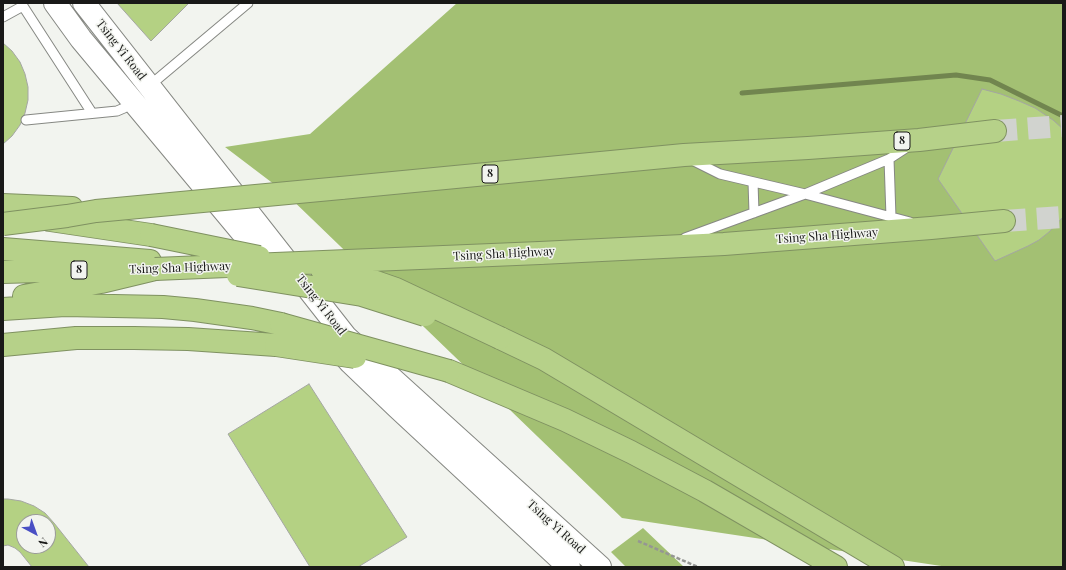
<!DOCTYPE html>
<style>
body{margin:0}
#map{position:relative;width:1066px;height:570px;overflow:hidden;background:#f2f4ef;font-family:"Playfair Display",serif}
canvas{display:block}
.frame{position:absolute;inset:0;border:4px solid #191918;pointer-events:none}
.north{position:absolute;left:16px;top:514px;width:40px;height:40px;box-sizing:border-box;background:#f2f4ef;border:1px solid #9b9c99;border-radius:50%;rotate:139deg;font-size:11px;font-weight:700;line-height:16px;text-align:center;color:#191918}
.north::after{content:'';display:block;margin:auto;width:14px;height:18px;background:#494fc4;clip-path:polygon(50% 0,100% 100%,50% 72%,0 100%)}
</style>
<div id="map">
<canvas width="1066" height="570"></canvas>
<div class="frame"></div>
<div class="north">N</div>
</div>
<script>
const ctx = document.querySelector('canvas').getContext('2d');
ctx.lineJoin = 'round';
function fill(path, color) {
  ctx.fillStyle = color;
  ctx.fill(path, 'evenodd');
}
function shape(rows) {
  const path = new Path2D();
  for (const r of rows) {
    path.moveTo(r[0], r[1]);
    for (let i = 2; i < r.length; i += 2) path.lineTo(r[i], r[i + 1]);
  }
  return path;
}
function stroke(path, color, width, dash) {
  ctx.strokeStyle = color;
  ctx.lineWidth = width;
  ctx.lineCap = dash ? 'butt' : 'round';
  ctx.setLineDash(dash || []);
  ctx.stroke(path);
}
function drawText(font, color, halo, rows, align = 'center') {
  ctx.font = font + ' "Playfair Display",serif';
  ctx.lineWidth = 3;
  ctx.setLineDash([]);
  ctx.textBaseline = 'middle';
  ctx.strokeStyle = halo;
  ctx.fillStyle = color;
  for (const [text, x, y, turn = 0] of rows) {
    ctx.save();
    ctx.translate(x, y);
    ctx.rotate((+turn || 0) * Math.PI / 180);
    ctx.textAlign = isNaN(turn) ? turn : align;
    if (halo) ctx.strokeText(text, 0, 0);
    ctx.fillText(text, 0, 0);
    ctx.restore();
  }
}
fill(shape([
 [457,3,1063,3,1063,567,948,567,622,518,283,191,225,147,310,134],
 [643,528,684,567,626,567,611,552]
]), '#a3c073');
stroke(shape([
 [742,93,956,75,990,80,1063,116]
]), '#71854f', 5);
const building = shape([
 [117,3,189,3,151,41,117,3],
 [3,43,12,51,20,62,25,74,28,87,28,100,25,113,20,125,12,136,3,144,3,43],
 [982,89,1001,94,1019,101,1035,108,1053,120,1063,129,1063,217,1049,232,1039,240,1028,246,995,261,938,179,982,89],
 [309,384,407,537,358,567,310,567,228,434,309,384],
 [3,499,8,499,21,501,34,506,45,513,54,523,89,567,32,567,20,552,15,548,8,545,3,546,3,499],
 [24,522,48,522,48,546,24,546,24,522]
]);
fill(building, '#b4d183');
stroke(building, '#a4a6a2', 1);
stroke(shape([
 [995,131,1063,126],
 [1004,221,1063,217]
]), '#d1d3cf', 22, [22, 11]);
const lane = shape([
 [21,3,92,113],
 [3,17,23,6],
 [148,87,248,3],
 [26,120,117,111,124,108,132,101],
 [889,159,891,217],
 [692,160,720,174,805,194,910,222],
 [753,182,754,213],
 [685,238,805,194,889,159,909,146]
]);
const secondary = shape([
 [55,3,81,39,271,267],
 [84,3,346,337,600,567],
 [336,346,350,362,397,407,569,567]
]);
const highway = shape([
 [341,188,684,155,808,148,919,140,995,131],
 [3,205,72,208],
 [50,220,151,235],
 [3,249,150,261],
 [540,253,724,244,931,228,1004,221],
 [3,272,111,269],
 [24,296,101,282,155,269],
 [3,309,65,305,163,307,195,310,252,318,281,324],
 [500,338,544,359,893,567],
 [3,345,76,338,134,338,188,339,276,345],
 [449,371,565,420,631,452,705,491,836,567]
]);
stroke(lane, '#868883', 11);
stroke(secondary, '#868883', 24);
stroke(highway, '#7f9161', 24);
stroke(shape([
 [638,541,698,567]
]), '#959693', 2.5, [4, 2]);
stroke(lane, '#fff', 9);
stroke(secondary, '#fff', 22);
stroke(highway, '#b6d189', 22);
const highwayBridge = shape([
 [3,224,67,216,96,211,341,188],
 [151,235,259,257],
 [155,269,540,253],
 [322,270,370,280,396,289,500,338],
 [238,275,362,295,425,315],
 [281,324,449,371],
 [276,345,355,357]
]);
stroke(highwayBridge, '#7f9161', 24, []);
stroke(highwayBridge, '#b6d189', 22);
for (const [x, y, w] of [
 [902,141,16],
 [490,174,16],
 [79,270,16]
]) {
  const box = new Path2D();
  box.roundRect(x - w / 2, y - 9, w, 18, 3);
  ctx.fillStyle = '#f2f4ef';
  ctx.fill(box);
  stroke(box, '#191918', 1);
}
drawText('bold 11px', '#191918', null, [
 ["8",902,141],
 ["8",490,174],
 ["8",79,270]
]);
drawText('12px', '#191918', '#f2f4ef', [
 ["Tsing Yi Road",121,50,52],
 ["Tsing Sha Highway",827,236,-4],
 ["Tsing Sha Highway",504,254,-3],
 ["Tsing Sha Highway",180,268,-2],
 ["Tsing Yi Road",321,305,52],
 ["Tsing Yi Road",556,527,42]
]);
</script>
